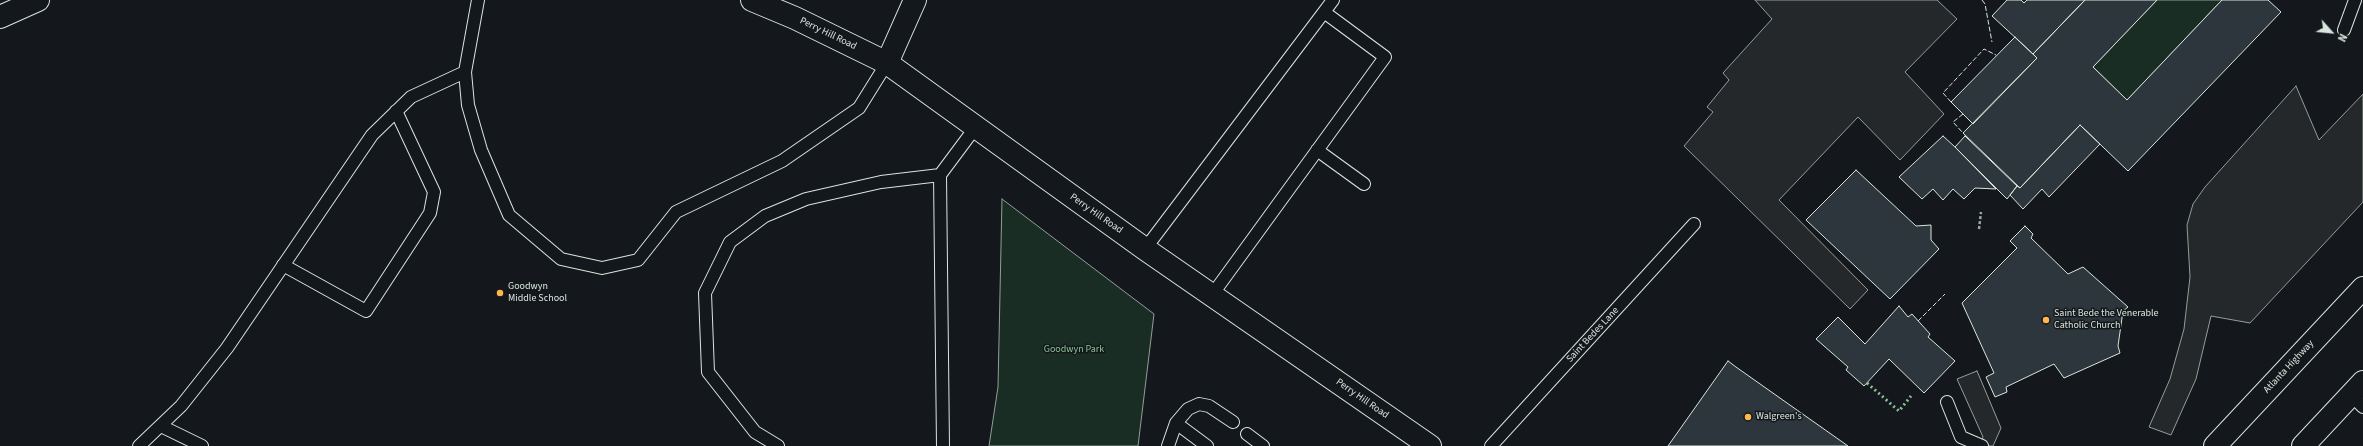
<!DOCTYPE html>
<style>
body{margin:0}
#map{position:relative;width:2363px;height:446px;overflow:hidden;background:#14181c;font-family:"Source Sans 3",sans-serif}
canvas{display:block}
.north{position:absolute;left:2311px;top:12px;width:40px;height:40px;-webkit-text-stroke:3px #14181c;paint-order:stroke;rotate:117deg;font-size:11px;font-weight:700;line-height:16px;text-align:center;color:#d8e6dc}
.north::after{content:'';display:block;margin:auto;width:14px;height:18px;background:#d8e6dc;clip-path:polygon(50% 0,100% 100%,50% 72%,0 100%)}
</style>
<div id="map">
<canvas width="2363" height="446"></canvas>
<div class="north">N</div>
</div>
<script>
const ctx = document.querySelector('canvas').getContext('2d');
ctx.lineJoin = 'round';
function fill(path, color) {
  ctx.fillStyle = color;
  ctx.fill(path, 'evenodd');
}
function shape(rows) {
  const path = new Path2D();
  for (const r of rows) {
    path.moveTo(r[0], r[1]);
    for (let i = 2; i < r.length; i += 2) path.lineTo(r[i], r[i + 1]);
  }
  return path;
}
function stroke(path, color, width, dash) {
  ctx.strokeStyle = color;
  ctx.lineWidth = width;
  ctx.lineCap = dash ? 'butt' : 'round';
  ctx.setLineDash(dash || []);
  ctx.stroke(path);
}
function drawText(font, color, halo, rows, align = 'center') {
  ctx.font = font + ' "Source Sans 3",sans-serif';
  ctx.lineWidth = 3;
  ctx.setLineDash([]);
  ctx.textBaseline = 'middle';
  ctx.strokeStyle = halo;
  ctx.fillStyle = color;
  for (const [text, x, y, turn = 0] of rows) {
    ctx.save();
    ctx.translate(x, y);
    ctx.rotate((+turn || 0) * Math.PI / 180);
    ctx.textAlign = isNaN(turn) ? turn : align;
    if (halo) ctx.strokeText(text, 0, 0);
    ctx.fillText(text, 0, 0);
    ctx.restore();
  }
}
const green = shape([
 [2157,0,2222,0,2127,100,2093,67,2157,0],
 [1002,199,1154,314,1138,446,989,446,998,387,1002,199]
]);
fill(green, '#1a2d24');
stroke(green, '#939e99', 1);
const parking = shape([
 [1755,0,1937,0,1957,19,1905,72,1944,114,1900,160,1858,117,1779,200,1868,290,1850,309,1684,146,1713,112,1707,107,1729,80,1723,73,1772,19,1755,0],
 [2296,86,2319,140,2363,94,2363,202,2250,323,2211,316,2196,379,2171,435,2149,427,2170,379,2184,329,2190,277,2187,225,2193,204,2205,187,2296,86],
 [1977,371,2001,428,1993,446,1979,446,1983,437,1957,379,1977,371]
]);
fill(parking, '#24282b');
stroke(parking, '#939e99', 1);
const building = shape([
 [2007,0,2021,0,2024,3,2027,0,2085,0,2033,54,1992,16,2007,0],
 [2085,0,2157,0,2093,67,2127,100,2222,0,2268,0,2281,12,2128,171,2080,125,2020,188,1963,133,2037,58,2033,54,2085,0],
 [2015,37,2037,58,1973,124,1951,102,2015,37],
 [2080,125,2100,144,2049,197,2042,189,2023,209,2010,195,2017,186,2020,188,2080,125],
 [1943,136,1955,147,1996,189,1975,188,1964,199,1953,189,1943,200,1933,189,1922,199,1899,177,1943,136],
 [1965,136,2017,186,2007,199,1955,147,1965,136],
 [1856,170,1916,226,1931,225,1931,240,1939,249,1890,299,1806,220,1856,170],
 [2025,226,2033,234,2031,238,2068,274,2083,267,2128,307,2123,311,2118,346,2120,353,2064,378,2054,364,2006,387,2007,392,1995,397,1986,377,1994,373,1962,303,2017,248,2010,241,2025,226],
 [1899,306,1908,317,1912,314,1930,334,1928,337,1955,361,1924,393,1889,359,1864,386,1846,370,1848,367,1816,339,1838,317,1865,344,1899,306],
 [1728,361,1736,367,1848,446,1668,446,1728,361]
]);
fill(building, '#2c363c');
stroke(building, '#d8e6dc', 1);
const lane = shape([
 [478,0,465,72,468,105,481,150,509,215,561,259,602,268,638,260,676,212,782,161,859,108,887,63],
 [1324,12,1333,0],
 [2344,30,2355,0],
 [1317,150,1364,184],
 [1145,249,1324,12,1385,57,1212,295],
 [283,265,366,311,430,213,434,192,396,111],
 [2351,395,2363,407],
 [1947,402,1961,437,1982,446],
 [1176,423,1207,446],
 [161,426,202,446],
 [1247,434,1263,446],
 [139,446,181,406,227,348,372,135,411,97,465,72],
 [778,446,755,432,708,372,705,293,730,242,765,216,806,199,881,182,940,175],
 [943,446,940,175,975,128],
 [1168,446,1176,423,1188,409,1199,404,1209,406,1233,422],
 [1491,446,1694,224]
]);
const street = shape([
 [0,17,38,0],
 [887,63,915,0]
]);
const secondary = shape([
 [752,0,795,18,887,63,1145,249,1430,446],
 [2215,446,2363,288],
 [2303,446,2363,382]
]);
stroke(lane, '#d8e6dc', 14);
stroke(street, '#d8e6dc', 24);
stroke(secondary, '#d8e6dc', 24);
stroke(shape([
 [1979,229,1981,212]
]), '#9da8a2', 2.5, [3, 2]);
stroke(lane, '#14181c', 12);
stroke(street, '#14181c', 22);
stroke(secondary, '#14181c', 22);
stroke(shape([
 [1867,383,1899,411,1911,396]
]), '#8ac095', 3, [2, 3]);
stroke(shape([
 [1982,0,1985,4,1992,42],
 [1951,102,1943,93,1984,49,1996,55],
 [1963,114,1953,122,1963,133],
 [1918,321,1945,294]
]), '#d8e6dc', 1, [5, 2]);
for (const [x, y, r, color] of [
 [500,293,4,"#ffb74d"],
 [2046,320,4,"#ffb74d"],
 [1748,417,4,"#ffb74d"]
]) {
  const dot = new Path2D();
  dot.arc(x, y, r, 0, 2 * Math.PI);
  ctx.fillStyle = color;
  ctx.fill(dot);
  stroke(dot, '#14181c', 1.5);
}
drawText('10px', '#d8e6dc', '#14181c', [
 ["Perry Hill Road",828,34,26],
 ["Perry Hill Road",1096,214,35],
 ["Saint Bedes Lane",1593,335,-47],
 ["Atlanta Highway",2289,367,-47],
 ["Perry Hill Road",1362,399,35]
]);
drawText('10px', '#d8e6dc', '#14181c', [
 ["Goodwyn",508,287],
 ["Middle School",508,299],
 ["Saint Bede the Venerable",2054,314],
 ["Catholic Church",2054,326],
 ["Walgreen's",1756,417]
], 'left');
drawText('10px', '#8ac095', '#14181c', [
 ["Goodwyn Park",1074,350]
]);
</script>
